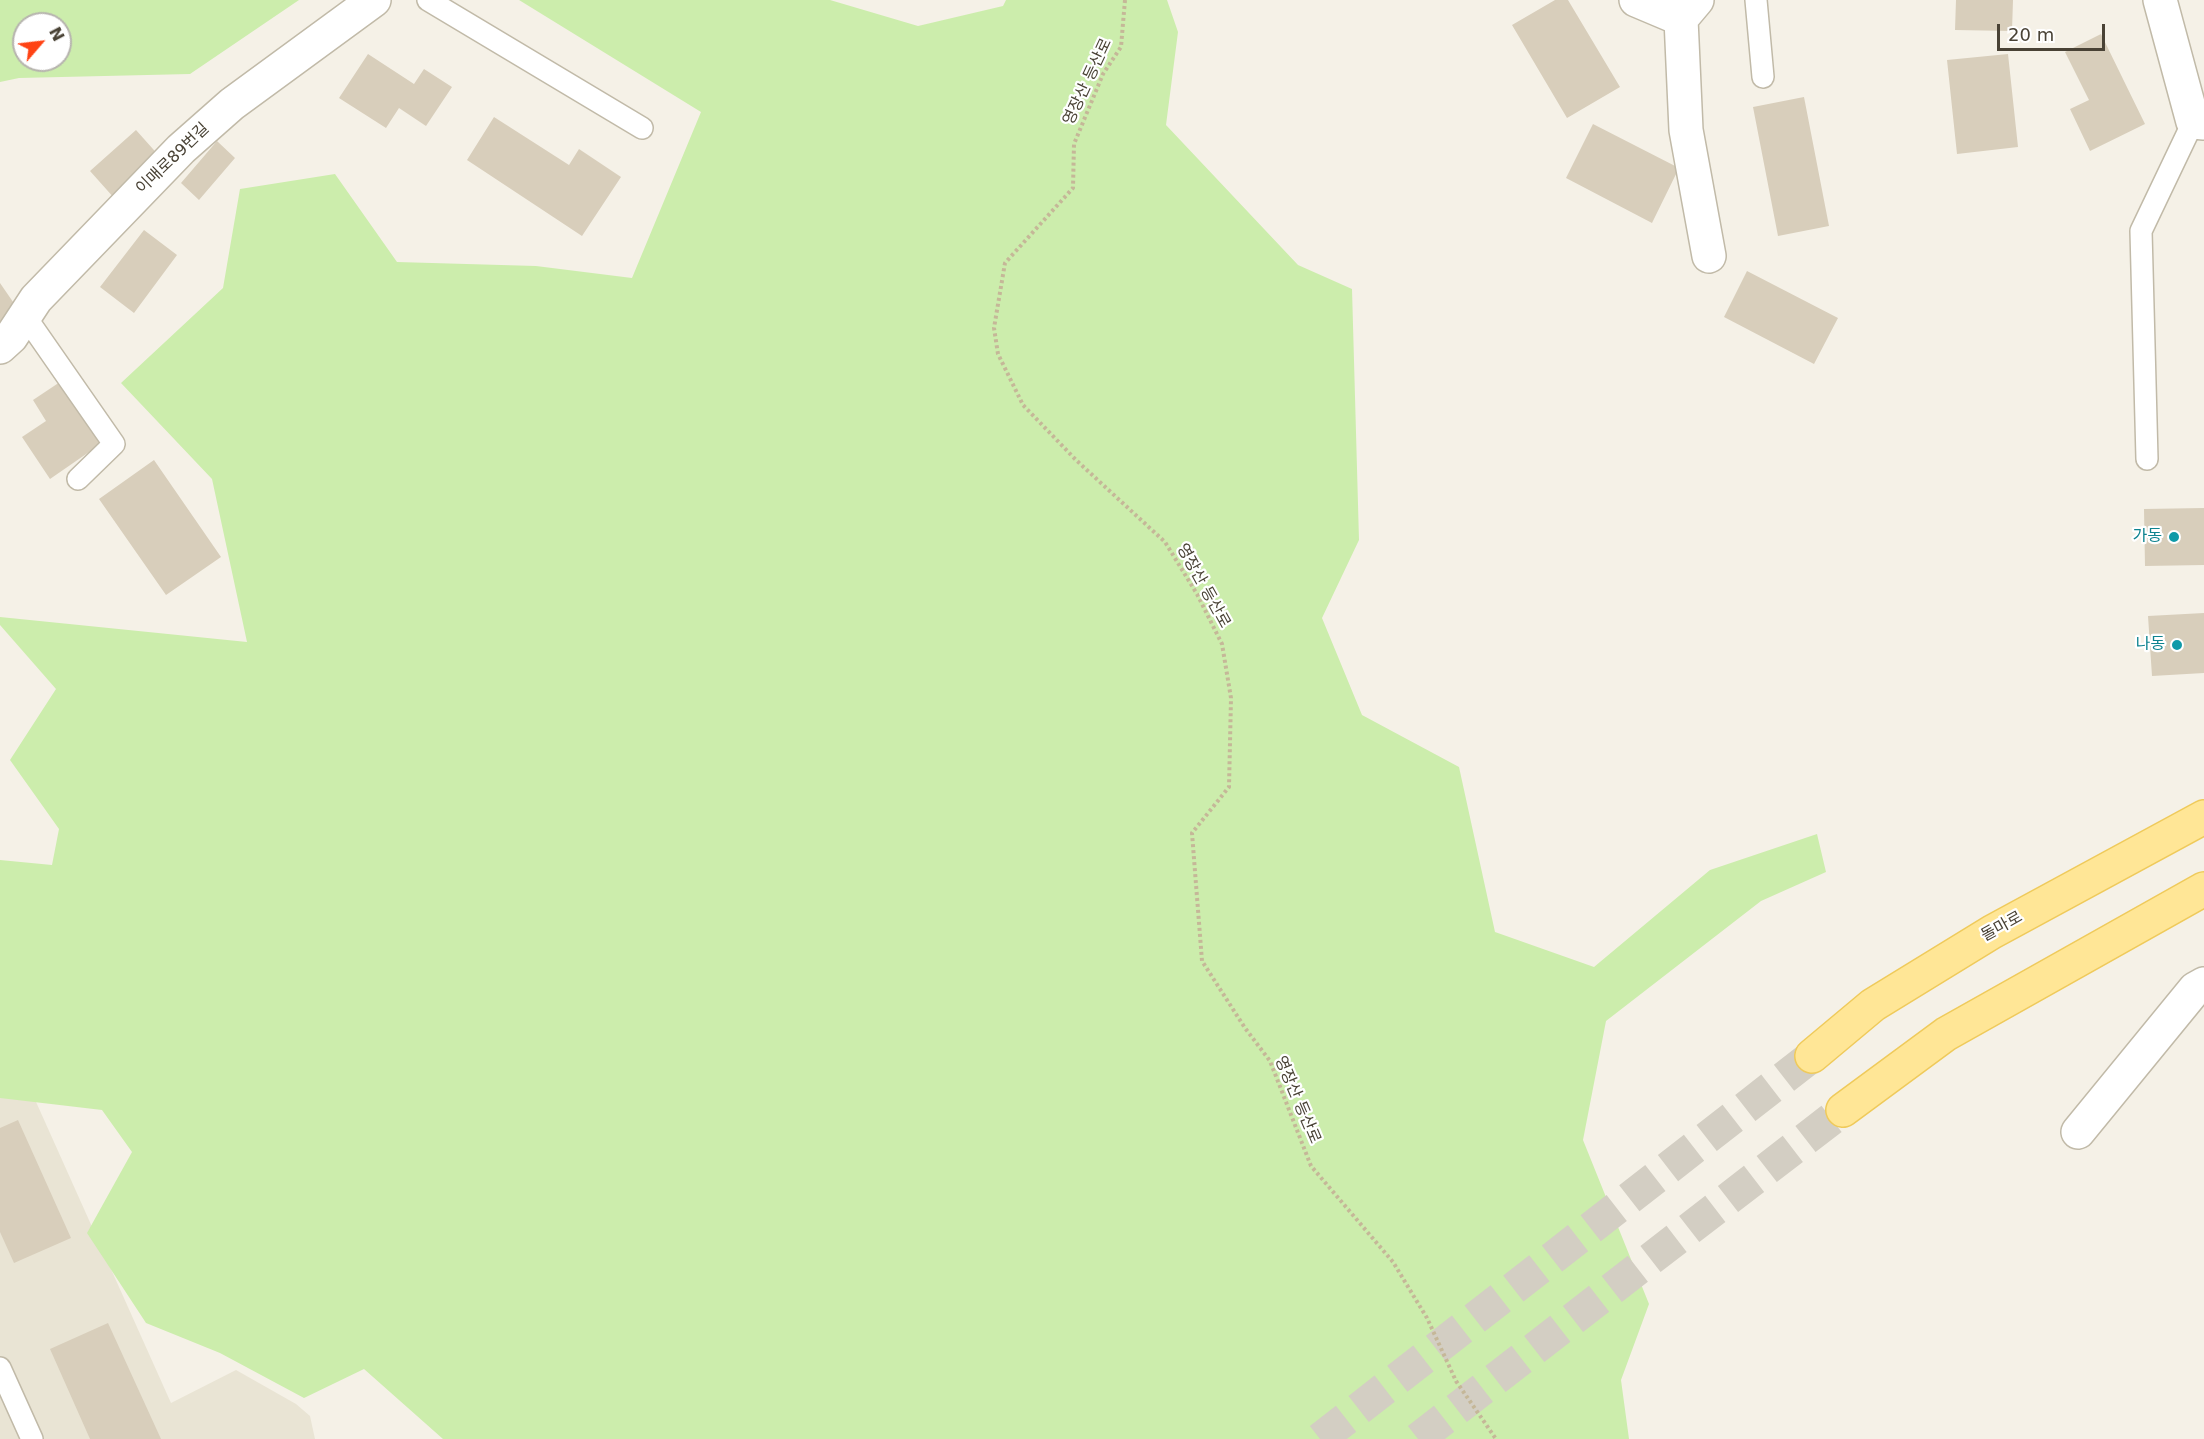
<!DOCTYPE html>
<meta charset="utf-8">
<style>
body{margin:0}
#map{position:relative;width:2204px;height:1439px;overflow:hidden;background:#f5f1e7;font-family:"DejaVu Sans",sans-serif}
canvas{display:block}
.north{position:absolute;left:12px;top:12px;width:60px;height:60px;box-sizing:border-box;background:#fff;border:2px solid #b6b3ae;border-radius:50%;rotate:62deg;font-size:16px;font-weight:700;line-height:24px;text-align:center;color:#494235}
.north::after{content:'';display:block;margin:auto;width:21px;height:27px;background:#ff4314;clip-path:polygon(50% 0,100% 100%,50% 72%,0 100%)}
.scale{position:absolute;left:1997px;top:24px;width:108px;height:27px;box-sizing:border-box;border:3px solid #494235;border-top:0;padding-left:8px;font-size:18px;line-height:21px;white-space:nowrap;color:#494235;-webkit-text-stroke:4px #fff;paint-order:stroke}
</style>
<div id="map">
<canvas width="2204" height="1439"></canvas>
<div class="north">N</div>
<div class="scale">20 m</div>
</div>
<script>
const ctx = document.querySelector('canvas').getContext('2d');
ctx.lineJoin = 'round';
function fill(path, color) {
  ctx.fillStyle = color;
  ctx.fill(path, 'evenodd');
}
function shape(rows) {
  const path = new Path2D();
  for (const r of rows) {
    path.moveTo(r[0], r[1]);
    for (let i = 2; i < r.length; i += 2) path.lineTo(r[i], r[i + 1]);
  }
  return path;
}
function stroke(path, color, width, dash) {
  ctx.strokeStyle = color;
  ctx.lineWidth = width;
  ctx.lineCap = dash ? 'butt' : 'round';
  ctx.setLineDash(dash || []);
  ctx.stroke(path);
}
function drawText(font, color, halo, rows, align = 'center') {
  ctx.font = font + ' "DejaVu Sans","Noto Sans KR",sans-serif';
  ctx.lineWidth = 4.5;
  ctx.setLineDash([]);
  ctx.textBaseline = 'middle';
  ctx.strokeStyle = halo;
  ctx.fillStyle = color;
  for (const [text, x, y, turn = 0] of rows) {
    ctx.save();
    ctx.translate(x, y);
    ctx.rotate((+turn || 0) * Math.PI / 180);
    ctx.textAlign = isNaN(turn) ? turn : align;
    if (halo) ctx.strokeText(text, 0, 0);
    ctx.fillText(text, 0, 0);
    ctx.restore();
  }
}
fill(shape([
 [28,1084,171,1403,236,1370,296,1404,310,1416,315,1439,0,1439,0,1087]
]), '#e9e4d4');
fill(shape([
 [0,0,299,0,190,74,19,78,0,82],
 [24,24,60,24,60,60,24,60],
 [519,0,830,0,918,26,1003,6,1006,0,1167,0,1178,32,1166,125,1298,265,1352,289,1359,540,1322,618,1362,715,1459,767,1495,932,1594,967,1710,870,1817,834,1826,872,1761,901,1606,1021,1583,1140,1649,1304,1621,1380,1629,1439,443,1439,364,1369,304,1398,220,1353,146,1323,87,1233,132,1152,102,1110,0,1098,0,860,52,865,59,829,10,760,56,689,0,625,0,617,247,642,212,479,121,383,223,288,240,189,335,174,397,262,536,266,632,278,701,112]
]), '#ccedac');
fill(shape([
 [1555,0,1568,0,1620,87,1567,118,1512,25],
 [1956,0,2013,0,2012,31,1955,30],
 [2101,34,2145,124,2090,151,2070,109,2089,100,2065,52],
 [368,54,414,84,424,69,452,87,426,126,399,108,386,128,339,98],
 [2008,54,2018,147,1957,154,1947,60],
 [1804,97,1829,226,1778,236,1753,107],
 [494,117,569,165,579,149,621,177,582,236,467,160],
 [1593,124,1679,168,1652,223,1566,178],
 [136,130,161,158,115,199,90,171],
 [217,141,235,158,199,200,181,183],
 [144,230,177,255,134,313,100,287],
 [1747,271,1838,318,1814,364,1724,317],
 [0,283,22,315,0,331],
 [63,380,105,441,50,479,22,437,46,421,33,400],
 [154,460,221,557,166,595,99,499],
 [2204,508,2204,565,2145,566,2144,509],
 [2204,613,2204,673,2152,676,2148,616],
 [18,1120,71,1238,14,1263,0,1232,0,1128],
 [108,1323,161,1439,90,1439,50,1349]
]), '#d8cebb');
stroke(shape([
 [1320,1439,1812,1056],
 [1418,1439,1843,1110]
]), '#d3cec3', 33, [33, 16]);
const lane = shape([
 [428,0,642,128],
 [1756,0,1763,77],
 [25,316,114,444,78,479],
 [2147,459,2141,231,2193,122],
 [0,1368,32,1439]
]);
const street = shape([
 [1636,0,1681,19,1697,0],
 [2160,0,2193,122,2204,123],
 [1681,19,1686,130,1709,256],
 [0,347,11,337,36,299,181,149,232,104,374,0],
 [2078,1132,2195,989,2204,984]
]);
const primary = shape([
 [1812,1056,1873,1005,1992,932,2204,817],
 [1843,1110,1946,1034,2204,889]
]);
stroke(lane, '#c1baa8', 24);
stroke(street, '#c1baa8', 36);
stroke(primary, '#efca5b', 36);
stroke(shape([
 [1125,0,1121,47,1103,74,1074,144,1073,188,1005,263,994,328,998,354,1023,405,1076,460,1165,542,1197,594,1222,644,1231,698,1229,787,1192,833,1202,961,1245,1028,1270,1061,1311,1166,1393,1262,1427,1318,1456,1381,1496,1439]
]), '#c5b798', 4, [3, 3]);
stroke(lane, '#fff', 21);
stroke(street, '#fff', 33);
stroke(primary, '#ffe696', 33);
for (const [x, y, r, color] of [
 [2174,537,6,"#0f9aa8"],
 [2177,645,6,"#0f9aa8"]
]) {
  const dot = new Path2D();
  dot.arc(x, y, r, 0, 2 * Math.PI);
  ctx.fillStyle = color;
  ctx.fill(dot);
  stroke(dot, '#fff', 2);
}
drawText('16px', '#494235', '#fff', [
 ["영장산 등산로",1088,82,-65],
 ["이매로89번길",173,159,-44],
 ["영장산 등산로",1203,586,61],
 ["돌마로",2002,927,-29],
 ["영장산 등산로",1297,1100,67]
]);
drawText('16px', '#0d838f', '#fff', [
 ["가동",2162,537],
 ["나동",2165,645]
], 'right');
</script>
